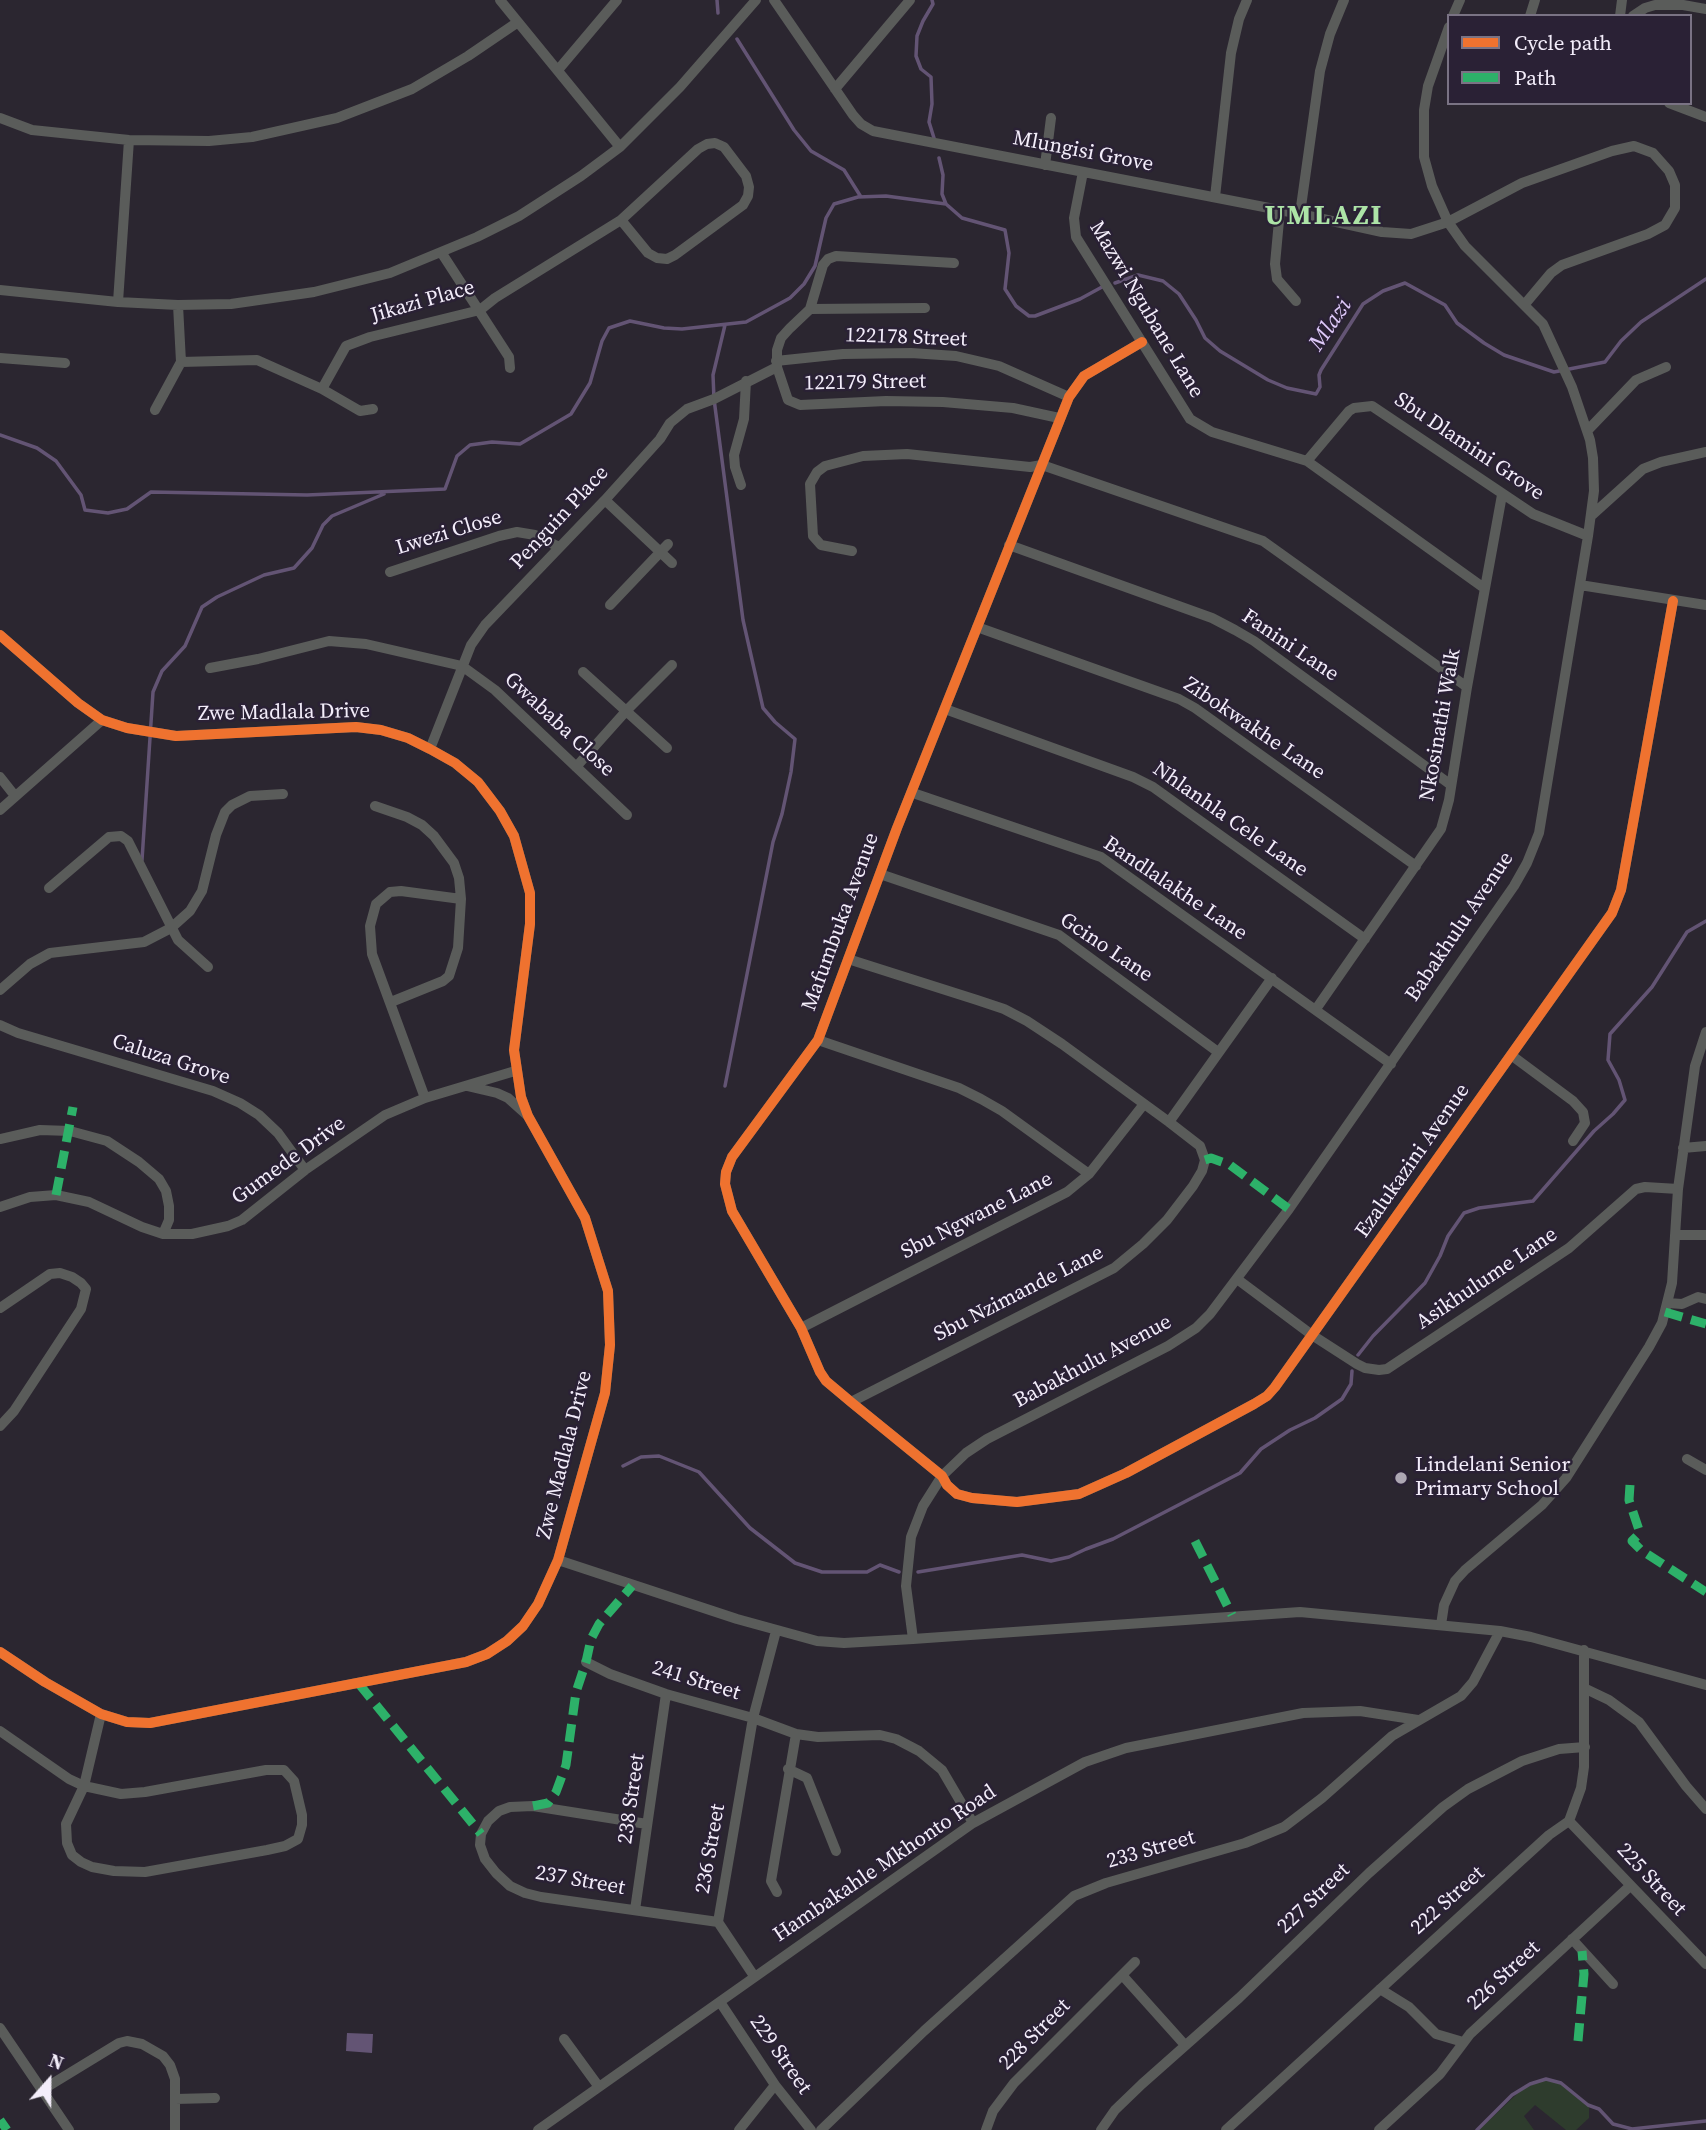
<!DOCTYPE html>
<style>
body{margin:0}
#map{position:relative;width:1706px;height:2130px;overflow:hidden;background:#2b2630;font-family:"Source Serif 4",serif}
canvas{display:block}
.legend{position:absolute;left:1447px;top:14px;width:245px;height:91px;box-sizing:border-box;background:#2a2135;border:2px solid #7a7384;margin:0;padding:9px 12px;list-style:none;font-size:21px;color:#f3edfa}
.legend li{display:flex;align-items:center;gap:14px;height:35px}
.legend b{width:35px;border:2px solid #7a7384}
.north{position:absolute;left:14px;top:2046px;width:70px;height:70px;-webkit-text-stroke:5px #2a2135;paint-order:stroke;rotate:21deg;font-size:19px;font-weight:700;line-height:28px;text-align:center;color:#f3edfa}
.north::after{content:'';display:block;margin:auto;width:24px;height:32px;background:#f3edfa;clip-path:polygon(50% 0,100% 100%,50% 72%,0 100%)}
</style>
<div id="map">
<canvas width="1706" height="2130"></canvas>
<ul class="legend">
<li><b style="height:9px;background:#ef722f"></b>Cycle path</li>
<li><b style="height:9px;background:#2db169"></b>Path</li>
</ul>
<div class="north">N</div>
</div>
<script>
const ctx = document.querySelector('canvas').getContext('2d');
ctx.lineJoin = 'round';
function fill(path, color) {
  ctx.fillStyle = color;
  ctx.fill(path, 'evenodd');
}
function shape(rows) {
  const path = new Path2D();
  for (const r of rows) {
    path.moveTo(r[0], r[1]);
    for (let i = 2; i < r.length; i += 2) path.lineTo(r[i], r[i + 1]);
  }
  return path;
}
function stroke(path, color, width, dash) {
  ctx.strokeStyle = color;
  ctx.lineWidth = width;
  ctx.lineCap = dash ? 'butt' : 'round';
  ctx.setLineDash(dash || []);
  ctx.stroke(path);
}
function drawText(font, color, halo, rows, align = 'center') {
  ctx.font = font + ' "Source Serif 4",serif';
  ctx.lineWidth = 5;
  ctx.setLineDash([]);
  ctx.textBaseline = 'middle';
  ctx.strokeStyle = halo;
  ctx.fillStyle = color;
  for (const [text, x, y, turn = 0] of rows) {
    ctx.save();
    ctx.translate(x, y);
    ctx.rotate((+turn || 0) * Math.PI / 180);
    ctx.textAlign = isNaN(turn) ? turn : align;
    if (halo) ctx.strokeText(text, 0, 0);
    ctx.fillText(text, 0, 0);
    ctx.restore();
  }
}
fill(shape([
 [1545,2079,1559,2082,1589,2107,1589,2118,1576,2130,1566,2130,1535,2105,1524,2116,1534,2130,1479,2130,1521,2090]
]), '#2e3c2d');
fill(shape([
 [347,2033,373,2034,372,2053,346,2051]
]), '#635474');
stroke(shape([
 [717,0,718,13],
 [932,0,933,4,923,21,917,36,916,56,921,69,931,77,932,104,929,122,934,138],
 [737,39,794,130,811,151,844,170,861,197],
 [939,158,943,175,942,194,946,204],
 [1115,283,1138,275,1163,281,1179,294,1196,320,1205,338,1220,351,1268,380,1287,388,1316,394,1320,387,1319,375,1321,370,1363,304,1383,291,1405,283,1445,305,1457,323,1484,343,1504,355,1554,372,1605,362,1621,341,1641,322,1706,279],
 [725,325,713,375,714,399,743,620,763,708,775,722,795,739,791,772,782,814,773,842,725,1086],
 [0,435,37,448,56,461,81,495,85,510,108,513,127,509,151,492,307,495,445,489,457,456,470,445,492,442,520,444,571,414,590,383,602,341,609,328,630,321,664,328,682,329,746,322,790,298,804,284,815,266,826,218,834,204,858,197,886,196,946,204,962,218,1005,230,1009,253,1005,289,1016,306,1029,316,1035,316,1080,299,1102,287],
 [142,860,153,692,162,671,185,646,202,607,217,597,264,575,294,568,312,548,323,525,332,516,384,494],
 [1358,1355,1373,1336,1425,1283,1440,1256,1448,1236,1464,1213,1479,1208,1533,1201,1594,1131,1613,1114,1625,1100,1619,1080,1608,1060,1610,1034,1652,987,1687,932,1706,921],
 [623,1466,641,1457,659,1456,699,1472,750,1528,795,1563,822,1572,867,1572,880,1565,899,1572],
 [918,1572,1022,1555,1051,1561,1069,1557,1086,1549,1113,1539,1240,1473,1261,1449,1290,1430,1315,1418,1342,1399,1351,1384,1352,1371],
 [1477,2130,1512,2095,1530,2084,1546,2079,1561,2083,1588,2105,1599,2109,1613,2124,1632,2129,1706,2121]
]), '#635474', 3.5);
stroke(shape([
 [500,0,620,147],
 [774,0,853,115,861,124,873,131,1300,214,1382,232,1411,234,1448,222,1522,183,1612,151,1634,146,1653,153,1669,171,1675,185,1675,208,1665,225,1648,234,1562,265,1551,273,1525,304],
 [1453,16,1460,0],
 [1530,16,1535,0],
 [1620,16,1622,0],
 [1633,16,1645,8,1655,5,1683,5,1706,9],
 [558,70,617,0],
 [835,89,910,0],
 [1669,103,1706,117],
 [0,118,32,130,129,140,209,141,252,137,337,118,412,89,468,56,518,22],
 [1045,165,1051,118],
 [1083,172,1074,218,1076,237,1190,419,1212,432,1307,461,1484,588],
 [1215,197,1231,53,1239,19,1247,0],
 [1280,210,1275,264,1277,279,1296,301],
 [1300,214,1320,71,1330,34,1344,0],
 [441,252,509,357,510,368],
 [954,263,836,256,828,259,823,265,810,309,790,328,781,338,777,350,777,367,788,400,800,405,886,401,943,402,1013,408,1059,418],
 [0,290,118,302,178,305,231,304,314,292,390,273,477,237,519,216,581,176,620,147,680,87,756,0],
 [118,302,129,140],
 [810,309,925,308],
 [1142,342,1084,376,1069,397,897,828,818,1040,732,1157,726,1172,725,1184,732,1211,801,1328,820,1372,826,1381,851,1402,942,1476,947,1485,957,1494,972,1498,1017,1502,1079,1494,1126,1473,1254,1404,1267,1396,1275,1387,1612,913,1621,890,1673,601],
 [0,358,65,363],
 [776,361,843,354,911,353,956,356,999,366,1069,397],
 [181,362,257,360,322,389,360,411,373,409],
 [322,389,346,346,370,337,480,310,495,298,621,220,698,149,707,144,715,143,724,147,746,176,749,187,748,196,743,205,675,255,667,259,657,258,648,253,621,220],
 [155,410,181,362,178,305],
 [1587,431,1636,380,1666,367],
 [1307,461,1349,411,1354,408,1372,406,1533,514,1588,536],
 [741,485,735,467,734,455,744,419,746,381],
 [605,500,672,563],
 [1591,516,1643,469,1661,462,1706,452],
 [1009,545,1212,618,1235,630,1254,641,1451,785],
 [852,551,821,545,813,536,810,484,817,472,825,466,863,456,907,454,1030,467,1042,465,1263,541,1467,687],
 [390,572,499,536,517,532,535,535,559,547],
 [1580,585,1706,605],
 [610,605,668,544],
 [977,627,1179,699,1195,708,1416,866],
 [0,635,78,703,102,720,127,728,176,736,356,727,381,730,408,738,430,749,455,763,478,782,500,811,514,836,530,893,530,924,514,1050,521,1097,528,1116,585,1218,608,1291,610,1345,605,1393,558,1560,538,1604,523,1626,507,1641,487,1654,466,1662,150,1723,127,1722,101,1714,45,1682,0,1652],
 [210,668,258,659,329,641,366,644,462,666,495,690,627,815],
 [583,672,667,748],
 [945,709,1133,777,1153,787,1365,939],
 [430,749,471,645,485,625,605,500,660,439,670,423,687,409,714,399,777,367],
 [576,767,627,710,672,665],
 [0,777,15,796],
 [913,793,1101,857,1391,1064],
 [375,806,407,817,422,825,434,836,454,863,459,878,461,899,458,948,449,976,443,981,391,1002],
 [0,810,102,720],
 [880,874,1059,935,1218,1052],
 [49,888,109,837,121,836,128,841,178,940,208,967],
 [848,959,977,1000,1004,1009,1027,1021,1062,1044,1169,1122,1200,1146,1205,1160,1202,1171,1193,1186,1167,1220,1143,1244,1114,1268,851,1402],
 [0,990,30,964,50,953,144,942,171,928,190,911,202,891,216,835,225,812,232,805,250,796,283,794],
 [1316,1009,1441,829,1449,800,1467,687,1502,495],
 [0,1025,18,1033,213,1091,240,1103,259,1115,278,1133,305,1170],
 [818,1040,959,1088,981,1099,1002,1111,1089,1174],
 [1511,1055,1573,1101,1583,1112,1585,1123,1573,1141],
 [467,1086,497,1093,508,1098,527,1115],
 [425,1098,372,954,370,926,376,904,390,892,401,891,461,899],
 [1169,1122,1272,978],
 [0,1139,40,1130,70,1131,107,1141,139,1162,159,1179,166,1191,169,1206,169,1220,163,1234],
 [1683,1148,1706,1146],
 [0,1207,30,1197,56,1195,89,1202,142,1227,163,1234,192,1234,228,1226,242,1220,305,1170,385,1115,425,1098,515,1071],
 [1675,1235,1706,1235],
 [1237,1279,1312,1335,1357,1364,1365,1368,1379,1370,1387,1369,1569,1248,1636,1189,1645,1187,1678,1189],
 [1668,1303,1682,1304,1698,1297,1706,1299],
 [0,1308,50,1274,60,1273,72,1277,81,1283,86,1289,81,1309,14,1411,0,1426],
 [801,1328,1067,1192,1089,1174,1144,1104],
 [1687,1459,1706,1470],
 [558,1560,737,1619,817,1641,844,1643,913,1639,1300,1612,1500,1631,1531,1637,1706,1685],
 [1441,1625,1444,1605,1455,1581,1465,1570,1542,1505,1566,1478,1649,1347,1662,1323,1672,1283,1678,1189,1695,1066,1706,1032],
 [913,1639,906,1586,911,1537,923,1506,942,1476,966,1453,987,1439,1168,1346,1196,1328,1210,1314,1289,1209,1514,886,1527,863,1539,833,1588,536,1594,491,1593,458,1590,440,1572,387,1543,324,1465,246,1448,222,1432,186,1424,157,1424,110,1428,86,1449,27],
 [586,1662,610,1674,666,1694,753,1718,796,1734,818,1737,880,1735,896,1739,919,1751,942,1770,973,1823],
 [1586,1689,1609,1700,1639,1722,1686,1786,1706,1809],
 [0,1731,69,1779,84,1786,121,1794,145,1792,266,1770,284,1770,294,1781,302,1815,302,1825,298,1839,285,1846,267,1850,145,1872,114,1871,92,1867,81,1862,72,1855,67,1843,66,1824,84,1786,101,1714],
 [788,1769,807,1778,836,1851],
 [1569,1821,1706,1964],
 [647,1824,533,1806,510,1807,499,1811,488,1821,481,1834,480,1845,485,1859,496,1873,510,1886,525,1893,541,1897,718,1922],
 [777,1892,771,1881,796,1734],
 [635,1910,666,1694],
 [1572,1939,1613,1984],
 [754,1976,718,1922,753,1718,776,1631],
 [1123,1976,1184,2044],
 [1380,1989,1409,2007,1436,2034,1463,2042],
 [720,2002,775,2085,811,2130],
 [0,2028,69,2130],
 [564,2039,599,2087],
 [42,2090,119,2043,127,2041,142,2044,163,2056,170,2065,175,2079,175,2130],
 [175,2099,215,2098],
 [538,2130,973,1823,1085,1762,1126,1748,1303,1713,1360,1711,1418,1720],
 [739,2130,775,2085],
 [821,2130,924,2031,1074,1896,1106,1883,1245,1843,1284,1827,1322,1798,1392,1736,1461,1696,1473,1682,1500,1631],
 [986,2130,993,2111,1014,2083,1135,1962],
 [1101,2130,1115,2110,1142,2084,1239,1998,1369,1873,1443,1807,1468,1789,1522,1761,1559,1749,1585,1747],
 [1226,2130,1549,1835,1569,1821,1581,1788,1584,1767,1584,1650],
 [1379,2130,1440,2074,1470,2034,1630,1886]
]), '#5a5c5a', 10);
stroke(shape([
 [1205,1160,1211,1158,1230,1165,1289,1209],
 [56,1195,73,1107],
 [1665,1312,1706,1324],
 [1630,1485,1629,1500,1639,1530,1639,1534,1632,1541,1641,1550,1706,1592],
 [1195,1541,1232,1615],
 [359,1684,481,1834],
 [533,1806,548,1803,556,1792,566,1765,576,1692,586,1662,591,1639,599,1624,632,1586],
 [1578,2041,1584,1974,1582,1951],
 [0,2120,7,2130]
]), '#2db169', 9, [18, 9]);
stroke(shape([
 [1142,342,1084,376,1069,397,897,828,818,1040,732,1157,726,1172,725,1184,732,1211,801,1328,820,1372,826,1381,851,1402,942,1476,947,1485,957,1494,972,1498,1017,1502,1079,1494,1126,1473,1254,1404,1267,1396,1275,1387,1612,913,1621,890,1673,601],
 [0,635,78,703,102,720,127,728,176,736,356,727,381,730,408,738,430,749,455,763,478,782,500,811,514,836,530,893,530,924,514,1050,521,1097,528,1116,585,1218,608,1291,610,1345,605,1393,558,1560,538,1604,523,1626,507,1641,487,1654,466,1662,150,1723,127,1722,101,1714,45,1682,0,1652]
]), '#ef722f', 10);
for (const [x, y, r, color] of [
 [1401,1478,7,"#ada7b3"]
]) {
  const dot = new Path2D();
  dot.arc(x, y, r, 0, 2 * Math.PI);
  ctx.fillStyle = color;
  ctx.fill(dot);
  stroke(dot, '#2a2135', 2.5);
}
drawText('21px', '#f3edfa', '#2a2135', [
 ["Mlungisi Grove",1083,152,11],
 ["Jikazi Place",423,302,-16],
 ["Mazwi Ngubane Lane",1146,310,59],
 ["122178 Street",906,338,2],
 ["122179 Street",865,383,-1],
 ["Sbu Dlamini Grove",1469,447,34],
 ["Penguin Place",560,518,-47],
 ["Lwezi Close",449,533,-17],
 ["Fanini Lane",1290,646,34],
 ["Zwe Madlala Drive",284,713,-1],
 ["Gwababa Close",559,725,43],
 ["Nkosinathi Walk",1441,725,-80],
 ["Zibokwakhe Lane",1254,729,34],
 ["Nhlanhla Cele Lane",1230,820,35],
 ["Bandlalakhe Lane",1175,889,34],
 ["Mafumbuka Avenue",841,922,-70],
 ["Babakhulu Avenue",1460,927,-56],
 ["Gcino Lane",1106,948,34],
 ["Caluza Grove",171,1060,18],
 ["Gumede Drive",289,1161,-36],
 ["Ezalukazini Avenue",1413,1161,-55],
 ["Sbu Ngwane Lane",977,1216,-27],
 ["Asikhulume Lane",1487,1279,-34],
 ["Sbu Nzimande Lane",1019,1294,-27],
 ["Babakhulu Avenue",1093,1362,-28],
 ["Zwe Madlala Drive",565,1455,-76],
 ["241 Street",696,1681,17],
 ["238 Street",632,1799,-82],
 ["236 Street",711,1849,-80],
 ["233 Street",1151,1850,-16],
 ["Hambakahle Mkhonto Road",885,1864,-34],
 ["225 Street",1651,1880,47],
 ["237 Street",580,1881,10],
 ["227 Street",1314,1899,-44],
 ["222 Street",1448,1901,-42],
 ["226 Street",1504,1976,-43],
 ["228 Street",1035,2035,-45],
 ["229 Street",780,2055,55]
]);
drawText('21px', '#f3edfa', '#2a2135', [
 ["Lindelani Senior",1415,1466],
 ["Primary School",1415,1490]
], 'left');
drawText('italic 23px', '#ddc8f8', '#2a2135', [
 ["Mlazi",1331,325,-56]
]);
ctx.letterSpacing = '2px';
drawText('bold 28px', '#ade4a7', '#2a2135', [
 ["UMLAZI",1324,217]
]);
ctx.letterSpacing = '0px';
</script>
